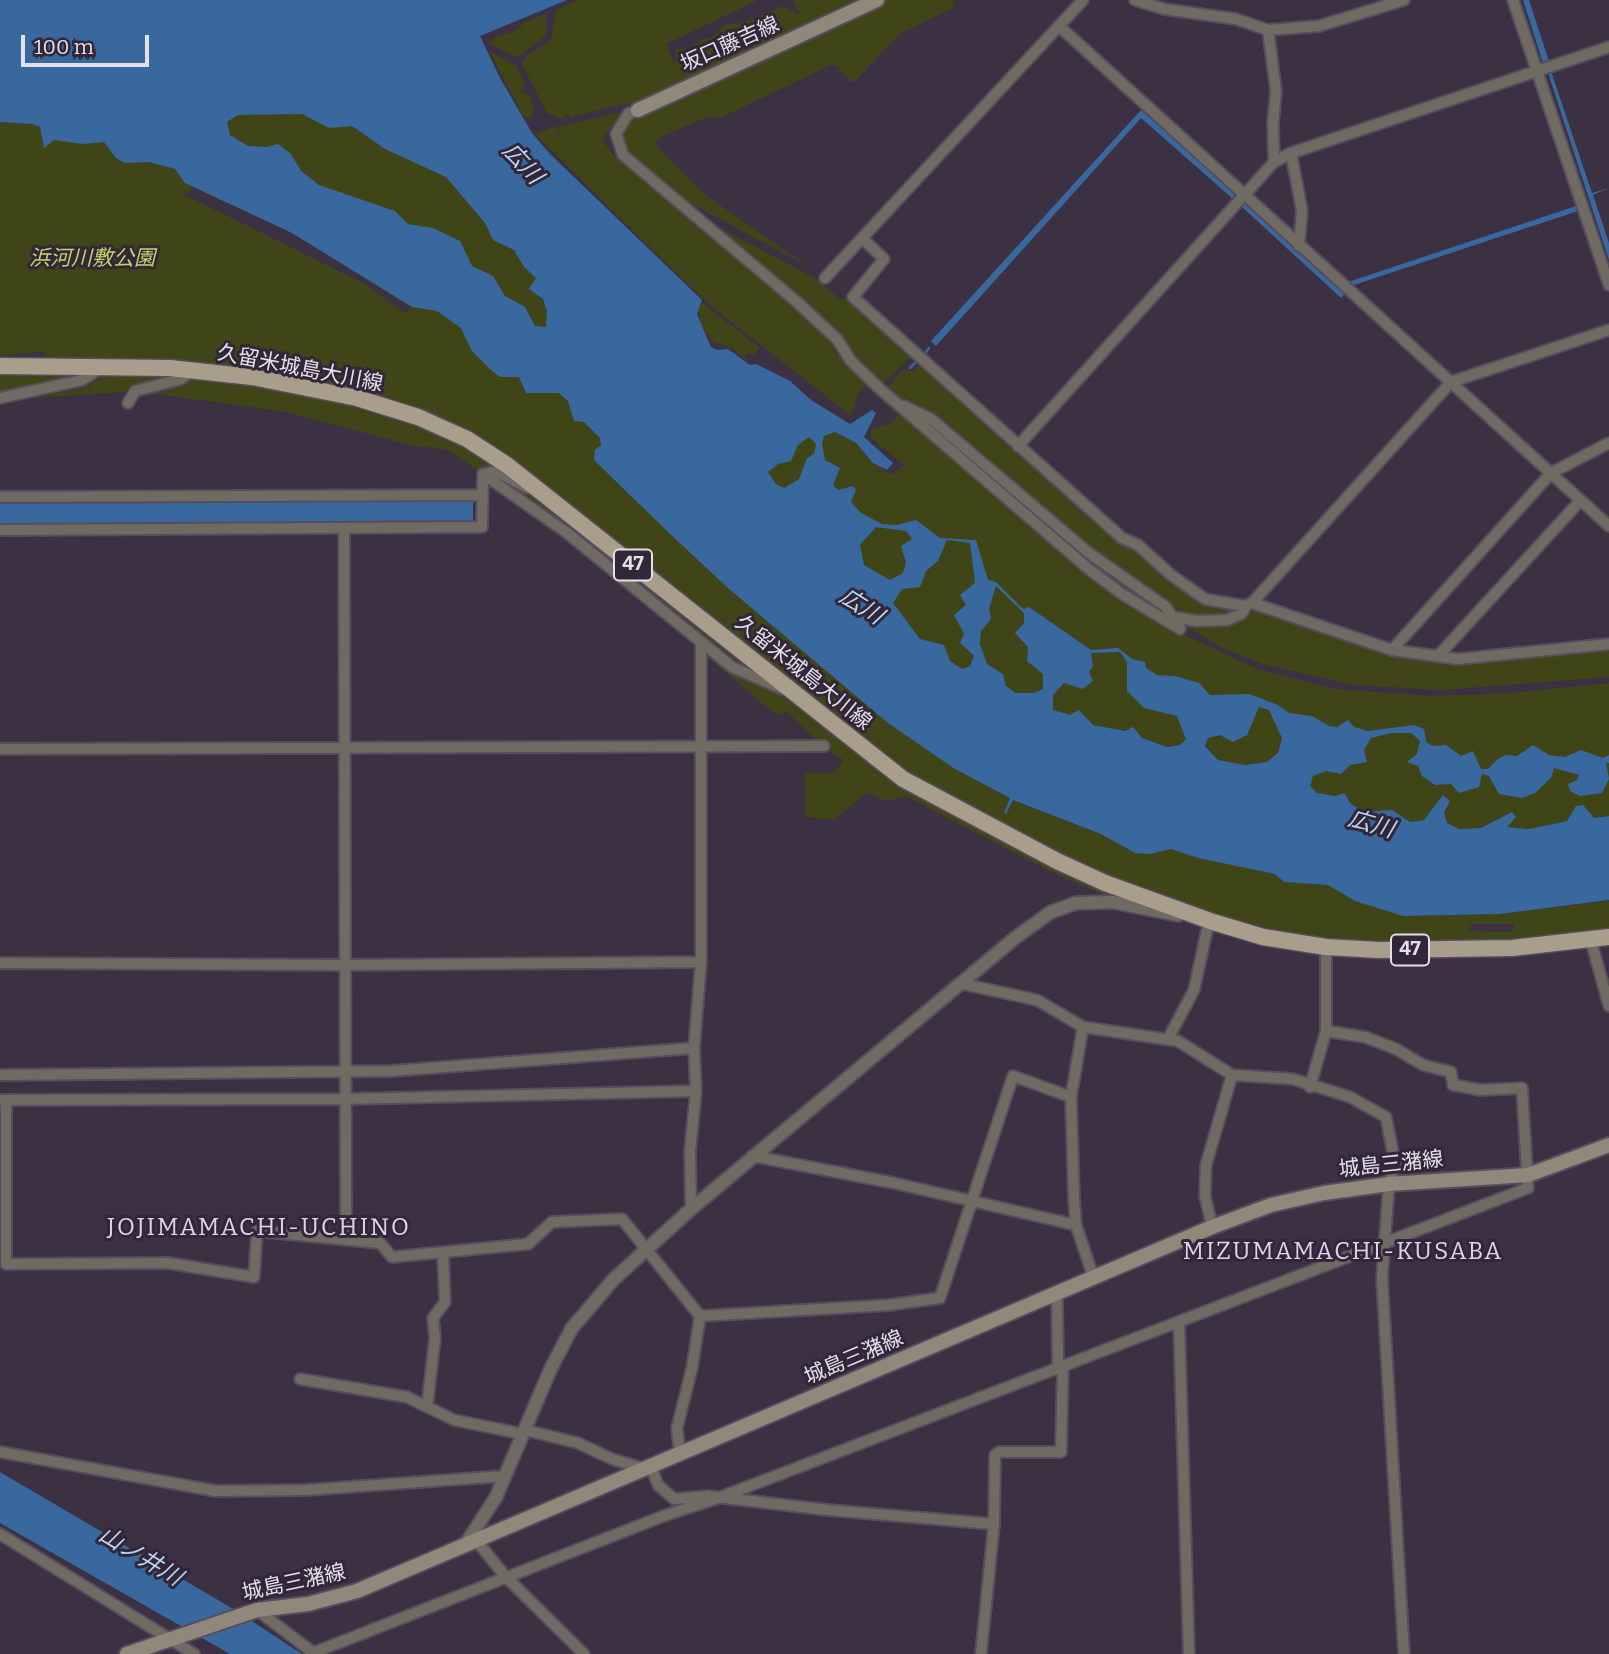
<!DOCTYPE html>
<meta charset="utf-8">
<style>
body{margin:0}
#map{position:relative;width:1609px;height:1654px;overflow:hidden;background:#3b3143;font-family:Bitter,serif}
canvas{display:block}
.scale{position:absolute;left:21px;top:35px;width:128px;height:32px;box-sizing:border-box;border:4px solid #e5dfea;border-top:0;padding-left:9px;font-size:21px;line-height:24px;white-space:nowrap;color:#e5dfea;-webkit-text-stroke:5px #312738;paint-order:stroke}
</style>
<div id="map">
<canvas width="1609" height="1654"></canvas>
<div class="scale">100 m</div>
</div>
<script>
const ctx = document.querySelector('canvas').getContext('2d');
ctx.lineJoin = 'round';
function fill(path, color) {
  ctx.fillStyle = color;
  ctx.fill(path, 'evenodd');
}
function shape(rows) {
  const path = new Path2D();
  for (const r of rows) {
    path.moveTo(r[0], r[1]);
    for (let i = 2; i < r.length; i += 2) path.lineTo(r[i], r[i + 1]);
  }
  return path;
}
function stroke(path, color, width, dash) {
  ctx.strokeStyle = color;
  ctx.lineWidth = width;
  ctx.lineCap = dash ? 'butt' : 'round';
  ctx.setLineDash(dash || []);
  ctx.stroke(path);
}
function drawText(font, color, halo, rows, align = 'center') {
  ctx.font = font + ' Bitter,"Noto Sans JP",serif';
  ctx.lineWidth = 6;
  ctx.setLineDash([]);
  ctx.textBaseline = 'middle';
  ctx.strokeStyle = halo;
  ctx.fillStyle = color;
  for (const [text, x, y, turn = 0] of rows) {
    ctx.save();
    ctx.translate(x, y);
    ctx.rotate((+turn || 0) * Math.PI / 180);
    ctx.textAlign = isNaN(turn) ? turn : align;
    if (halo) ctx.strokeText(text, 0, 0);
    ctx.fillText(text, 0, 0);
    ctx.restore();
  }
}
fill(shape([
 [578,0,758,0,666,44,675,65,676,49,690,48,701,40,713,37,723,26,750,20,783,6,798,14,804,12,798,12,793,0,871,0,646,103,614,106,569,118,569,113,562,119,547,113,522,64,526,56,551,40,556,10],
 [888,0,954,0,953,8,901,33,855,81,850,81,836,65,831,65,720,118,708,117,660,137,656,142,658,148,707,196,809,267,696,206,685,203,628,155,622,135,631,117,833,30],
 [546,14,546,35,517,58,489,43,495,37,517,30,525,22],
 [489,51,517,66,525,85,520,91,529,95,533,105,532,119,523,115],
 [213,99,337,101,446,176,485,223,493,240,514,250,524,267,536,278,530,289,543,299,547,312,555,382,955,769,1010,798,1004,812,1006,814,1012,800,1101,834,1135,853,1154,853,1171,849,1199,858,1275,874,1284,882,1329,885,1355,901,1403,916,1500,914,1609,901,1609,929,1607,932,1462,946,1358,945,1269,933,1178,904,1072,863,893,765,514,460,440,418,348,390,42,359,47,351,0,356,0,122,32,123,244,171],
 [191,186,292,233,411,307,406,314,363,283,183,194,191,191],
 [1472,924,1514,924,1514,925,1512,932,1468,931],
 [630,110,613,125,602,139,611,152,835,342,839,348,833,350,871,385,870,389,864,386,858,394,851,416,705,301,535,134,557,126,558,139,559,127],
 [711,223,814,278,841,300,845,297,910,357,883,385],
 [702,303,760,348,754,355,746,353,745,359,732,348,712,341,701,324,698,309],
 [921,365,1003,442,1166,577,1238,610,1232,616,1190,617,1138,586,914,406,901,400,887,388,903,370,912,371],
 [110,371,166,373,164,378,131,385,125,392,33,398,88,387],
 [0,373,86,373,0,393],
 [201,377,262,384,357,404,416,422,466,444,524,483,486,468,478,470,446,449,414,446,286,412,157,394,135,395],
 [887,398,1118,595,1184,635,1257,669,1335,689,1432,696,1512,693,1609,683,1609,816,1594,818,1576,807,1567,821,1529,829,1507,827,1512,812,1481,828,1459,829,1447,824,1444,812,1431,812,1424,820,1410,822,1392,810,1364,812,1336,796,1317,793,1310,786,1299,751,1267,762,1245,765,1218,760,1175,707,1191,735,1180,745,1167,747,1142,738,1133,728,1125,731,1093,725,1053,710,1048,673,1043,689,1034,693,1016,693,1006,686,1003,674,987,664,974,627,974,656,970,666,962,670,949,661,944,645,920,639,886,613,913,570,885,587,801,521,710,400,795,432,823,436,835,432,856,443,865,455,891,475,904,465,870,437,872,429,892,423,898,415,883,402],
 [919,416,1100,567,1168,616,1124,593],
 [490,475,536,494,779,687,733,665],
 [1258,609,1368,645,1386,656,1437,660,1609,647,1609,677,1442,690,1354,685,1262,664,1221,647,1184,625,1215,626,1234,622],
 [706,649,789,696,912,791,1150,903,1103,895,1049,871,905,796,888,801,865,793,835,820,805,817,805,773,834,773,844,760,826,749,787,712,776,715,703,653]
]), '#404518');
fill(shape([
 [0,0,567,0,480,36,500,78,532,133,550,154,702,300,697,314,711,347,718,350,728,349,750,365,756,364,790,381,811,400,850,424,872,410,876,413,864,437,893,463,887,470,873,463,856,443,835,432,824,436,822,443,825,460,840,468,833,485,838,490,853,486,856,490,851,502,861,513,882,524,897,525,916,520,940,538,976,540,988,580,996,582,1023,609,1029,607,1091,650,1118,648,1132,659,1145,662,1146,668,1157,675,1175,676,1199,683,1210,695,1249,694,1278,705,1289,713,1312,716,1329,726,1337,727,1348,720,1354,727,1368,731,1414,725,1424,729,1426,742,1432,746,1446,745,1461,756,1473,751,1481,769,1488,769,1498,759,1506,755,1517,756,1533,745,1549,755,1565,757,1581,750,1603,758,1609,755,1609,763,1606,763,1609,779,1602,793,1580,796,1570,791,1568,784,1577,780,1579,775,1554,768,1551,778,1535,793,1522,798,1499,794,1489,776,1482,774,1479,787,1459,793,1451,784,1435,785,1422,776,1418,766,1407,762,1417,754,1420,741,1411,733,1391,733,1371,738,1364,750,1367,762,1350,765,1341,774,1326,771,1313,776,1310,786,1317,793,1336,796,1344,793,1351,804,1364,812,1392,810,1410,822,1424,820,1443,795,1450,801,1444,812,1447,823,1459,829,1481,828,1512,812,1516,817,1507,827,1529,829,1567,821,1576,806,1583,805,1594,818,1609,816,1609,900,1500,914,1403,916,1355,901,1328,885,1284,882,1275,874,1198,858,1171,849,1150,854,1135,853,1101,834,1013,800,1006,814,1004,813,1010,798,955,769,888,723,728,588,668,532,594,460,595,450,601,445,600,438,584,422,574,421,568,401,559,393,526,393,519,377,500,377,492,371,472,351,461,328,437,311,412,307,292,233,185,183,175,169,149,162,125,163,116,158,104,142,82,144,54,140,44,148,40,127,33,124,0,122],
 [302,114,329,128,352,126,385,149,446,177,485,223,493,240,514,250,524,267,536,278,529,289,543,299,547,312,546,327,535,326,525,307,505,296,493,276,472,266,460,241,433,228,408,224,395,211,319,185,301,171,291,154,278,144,266,147,248,146,230,135,227,122,238,115],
 [809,437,816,444,814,454,807,458,799,479,784,488,776,484,768,472,778,464,791,461,798,445],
 [876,527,906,531,912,539,901,546,906,562,903,573,890,580,864,565,860,545],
 [947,540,970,543,975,583,960,595,966,605,954,615,964,634,960,643,974,656,970,666,962,669,950,661,944,645,920,639,893,603,902,589,920,587,926,571,938,561],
 [996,586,1024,613,1024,623,1015,633,1028,647,1027,661,1043,674,1043,689,1034,693,1016,693,1006,686,1003,674,987,664,980,644,981,631,991,619,989,609],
 [1120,652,1127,662,1127,691,1144,708,1177,716,1186,739,1180,745,1167,747,1142,738,1133,727,1125,731,1093,725,1079,710,1070,715,1053,710,1053,695,1064,683,1083,689,1093,681,1089,672,1093,666,1091,653],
 [1259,707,1269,710,1282,738,1278,753,1267,762,1245,765,1218,760,1205,746,1208,738,1220,735,1233,742,1247,735],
 [1523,0,1529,0,1549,61,1543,63],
 [1548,73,1552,74,1592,193,1609,188,1593,195,1609,243,1609,260],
 [1141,110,1237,193,1233,194,1235,197,1233,199,1141,118,936,346,931,341],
 [1245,203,1344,291,1345,294,1341,298,1242,207],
 [1576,206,1578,211,1354,285,1348,282],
 [473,501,473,522,0,525,0,503],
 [0,1472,235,1610,302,1654,230,1654,0,1523]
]), '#38689e');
stroke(shape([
 [926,352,929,348],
 [910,368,917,361]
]), '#38689e', 2.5);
const minor = shape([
 [1135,0,1164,9,1236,19,1268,30,1319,26,1404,0],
 [1513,0,1609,285],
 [1059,26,1609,526],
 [1268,30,1276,91,1273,123,1274,162],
 [638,110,628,114,616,134,623,155,797,302,837,339,851,361,880,389,1090,570,1122,594,1180,629],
 [1291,153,1302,211,1299,246],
 [862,238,884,259,853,297,1122,538,1138,545,1171,575,1205,599,1244,606,1252,603,1451,382,1609,330],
 [825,278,1083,0],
 [0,398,82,380,101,368],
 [128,403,135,391,181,379,191,371],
 [904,406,931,419,1089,553,1166,607,1180,629],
 [1018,446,1274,162,1291,153,1609,47],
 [483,474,566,532,732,667,785,690],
 [0,497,481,495],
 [0,530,482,527,483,474,495,471,528,488],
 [344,530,346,1240],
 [1252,603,1392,650,1458,659,1609,644],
 [1174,617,1196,621,1227,620,1241,614,1247,605],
 [1392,650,1551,473,1609,443],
 [1438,656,1580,501],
 [0,749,824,746],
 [1591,941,1609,1006],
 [0,963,345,965,701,962],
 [963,984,1037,1000,1083,1027,1178,1041,1232,1075,1293,1079,1350,1097,1386,1117,1395,1163,1389,1184,1382,1278,1404,1654],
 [1083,1027,1071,1097,1074,1200,1076,1225,1094,1279],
 [1168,1039,1194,990,1207,930,1213,922],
 [0,1075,391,1071,694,1048],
 [1310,1087,1326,1031,1326,947],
 [0,1100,346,1099,696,1091],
 [6,1100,6,1264,168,1263,254,1277,257,1231,380,1243,392,1257,528,1244,552,1222,622,1219,700,1316,692,1368,677,1428,680,1456],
 [752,1156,894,1183,1076,1225],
 [691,1209,690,1151,696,1091,694,1048,701,962,701,642],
 [1212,1227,1205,1196,1206,1165,1232,1075],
 [1057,1295,1058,1368],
 [700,1316,889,1305,940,1298,1013,1076,1071,1097],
 [1179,1322,1189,1654],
 [300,1379,407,1397,454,1420,523,1434],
 [427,1407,435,1338,433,1318,445,1302,443,1254],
 [525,1430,578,1443,612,1459,645,1469],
 [0,1452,216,1491,305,1490,505,1476],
 [651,1467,658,1485,674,1499,708,1496,828,1510,994,1524],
 [0,1534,194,1654],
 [475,1539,506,1577,584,1654],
 [257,1610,315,1654],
 [310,1654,666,1515,718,1498,1528,1188,1522,1088,1480,1090,1453,1085,1451,1072,1423,1065,1396,1049,1365,1037,1326,1031],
 [981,1654,994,1524,995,1455,999,1452,1061,1452,1063,1366]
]);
const tertiary = shape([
 [467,1542,496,1497,551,1368,572,1328,614,1279,691,1209,1015,938,1051,912,1076,903,1113,902,1178,915]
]);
const secondary = shape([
 [638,110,877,0],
 [127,1654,257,1610,308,1604,357,1591,1212,1227,1271,1205,1324,1193,1389,1184,1528,1175,1609,1145]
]);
const primary = shape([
 [0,366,170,368,252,377,357,398,418,417,467,439,507,465,903,779,1057,861,1105,883,1213,922,1263,937,1326,947,1379,950,1512,948,1609,937]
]);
stroke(minor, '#564d5e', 14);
stroke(tertiary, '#564d5e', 16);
stroke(secondary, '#564d5e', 18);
stroke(primary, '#564d5e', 19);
stroke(minor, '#706b62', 10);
stroke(tertiary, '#706b62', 12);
stroke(secondary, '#90887a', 14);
stroke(primary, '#a99e8c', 16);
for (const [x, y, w] of [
 [633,565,38],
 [1410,950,38]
]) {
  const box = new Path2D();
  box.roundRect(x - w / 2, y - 15.5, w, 31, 5);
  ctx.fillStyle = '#312738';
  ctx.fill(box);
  stroke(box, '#e5dfea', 2);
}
drawText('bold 19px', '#e5dfea', null, [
 ["47",633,565],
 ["47",1410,950]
]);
drawText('21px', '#e5dfea', '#312738', [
 ["坂口藤吉線",730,45,-24],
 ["久留米城島大川線",300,369,11],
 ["久留米城島大川線",803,673,39],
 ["城島三潴線",1391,1165,-6],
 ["城島三潴線",854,1358,-23],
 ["城島三潴線",294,1583,-12]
]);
drawText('italic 21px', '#c6d268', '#312738', [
 ["浜河川敷公園",92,259]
]);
drawText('italic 23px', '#bbd5f5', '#312738', [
 ["広川",522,164,47],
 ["広川",861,607,32],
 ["広川",1371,825,16],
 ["山ノ井川",140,1557,31]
]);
ctx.letterSpacing = '2px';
drawText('24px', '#e0d3e9', '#312738', [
 ["JOJIMAMACHI-UCHINO",259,1228],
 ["MIZUMAMACHI-KUSABA",1343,1252]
]);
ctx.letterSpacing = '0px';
</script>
